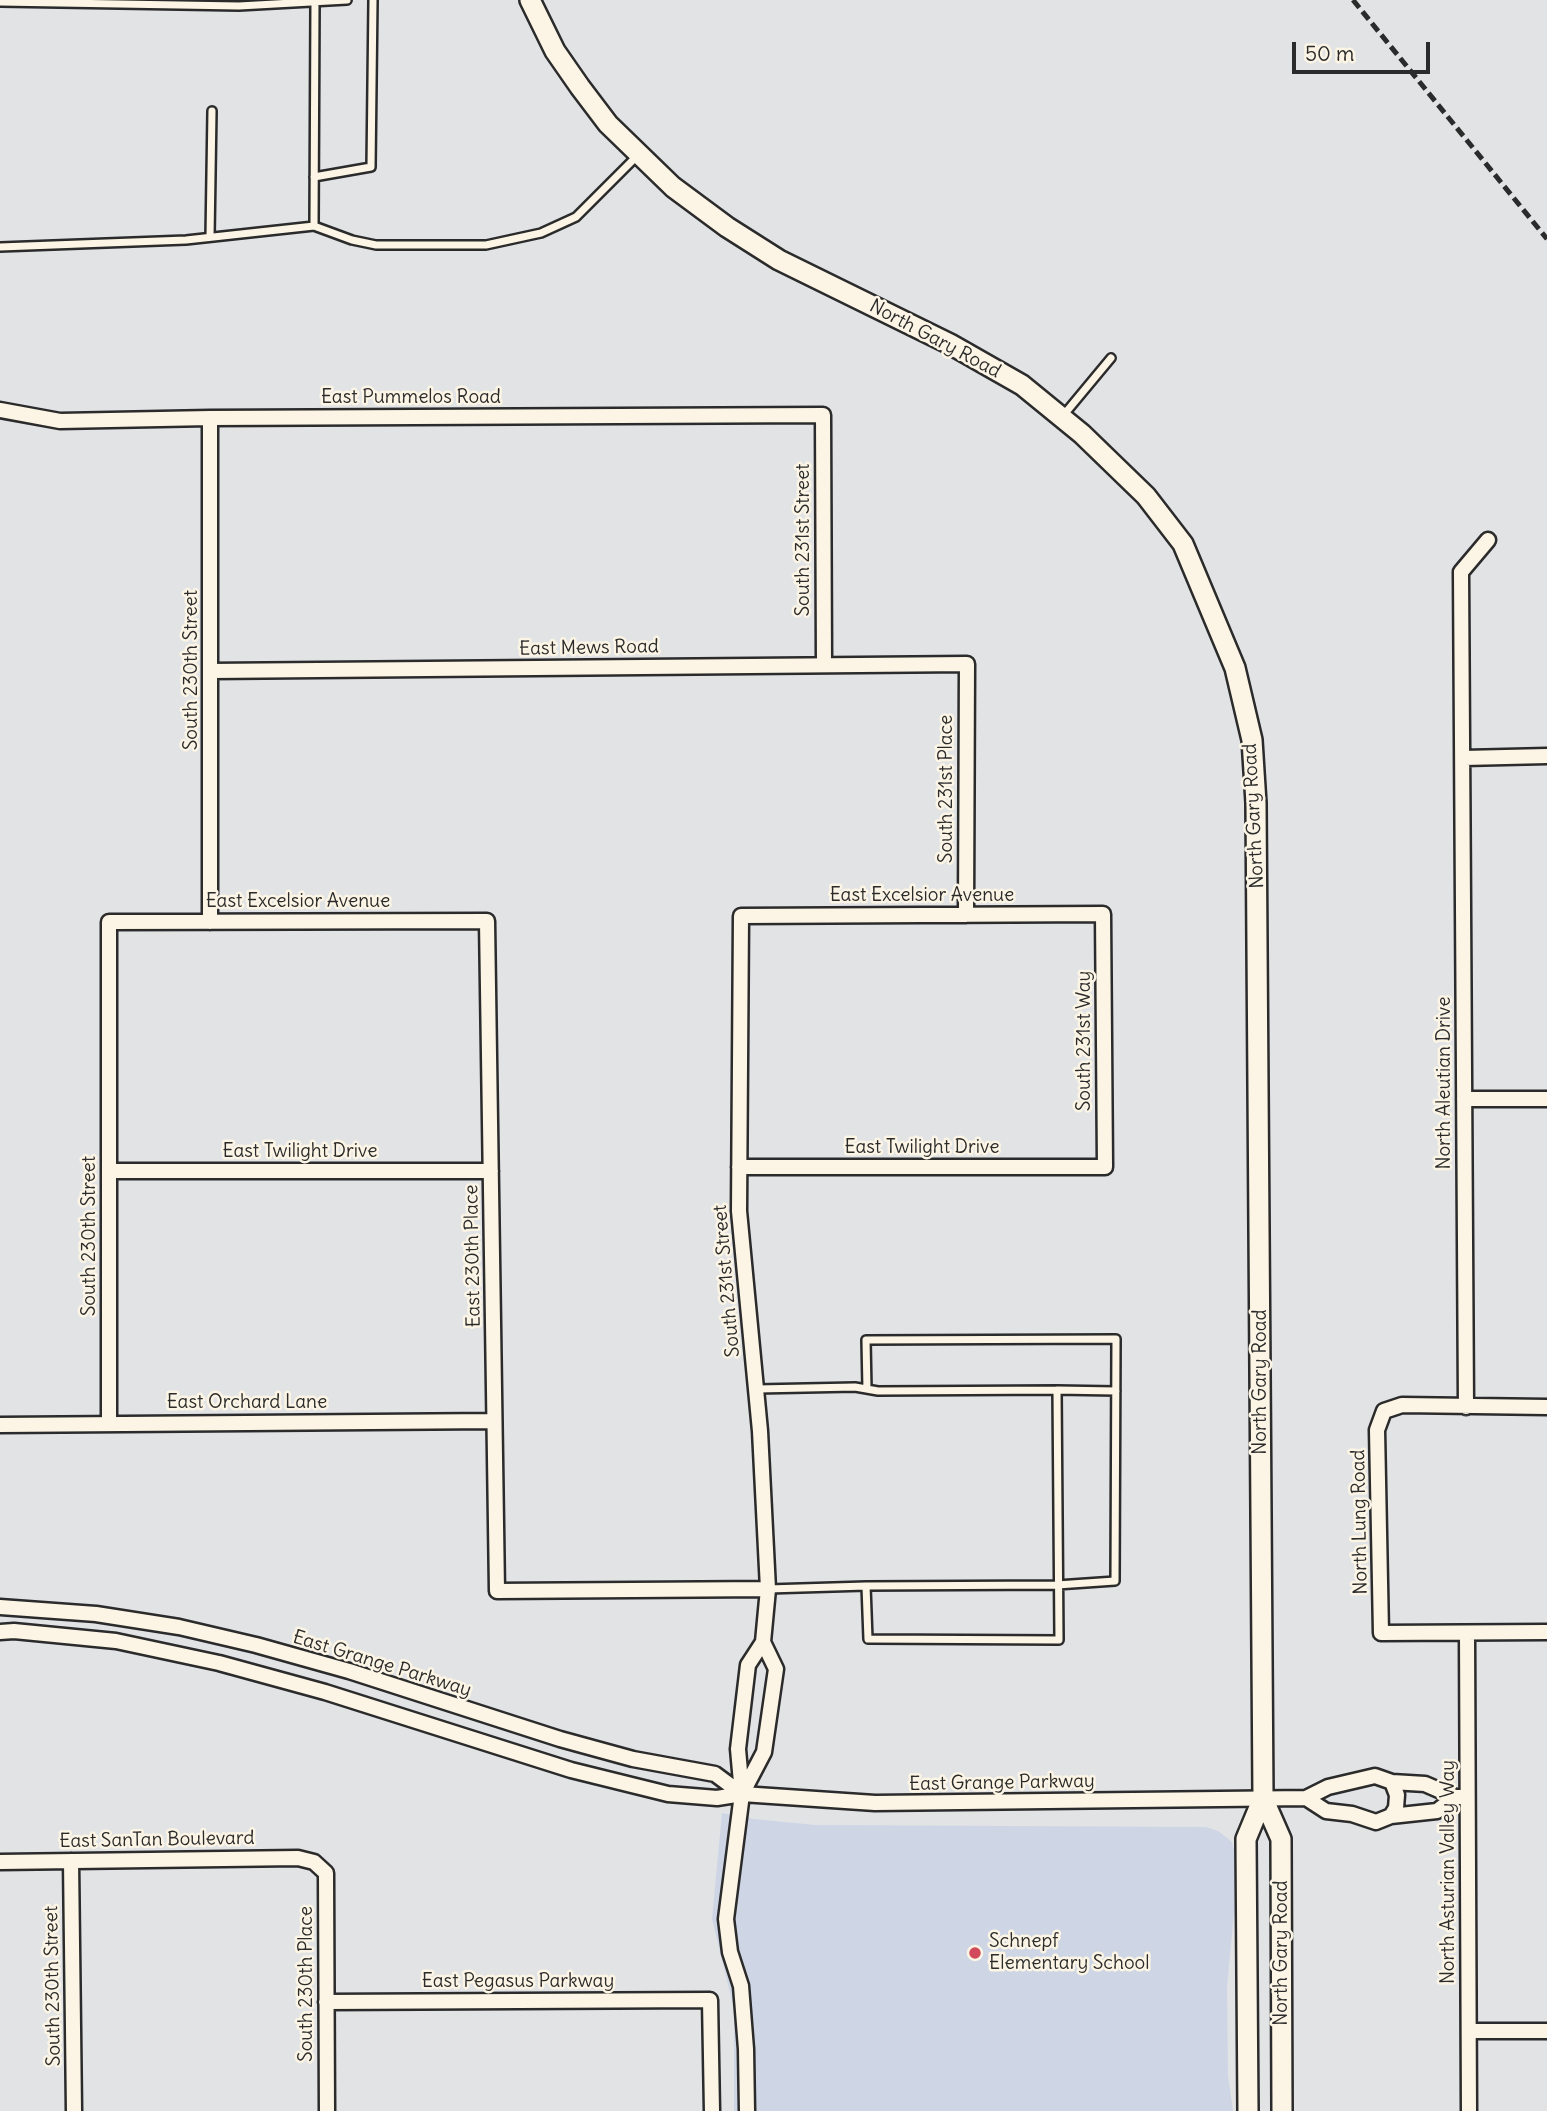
<!DOCTYPE html>
<style>
body{margin:0}
#map{position:relative;width:1547px;height:2111px;overflow:hidden;background:#e1e3e5;font-family:Delius,sans-serif}
canvas{display:block}
.scale{position:absolute;left:1292px;top:42px;width:138px;height:32px;box-sizing:border-box;border:4px solid #2b2b2b;border-top:0;padding-left:9px;font-size:21px;line-height:24px;white-space:nowrap;color:#2b2b2b;-webkit-text-stroke:5px #fcf5e5;paint-order:stroke}
</style>
<div id="map">
<canvas width="1547" height="2111"></canvas>
<div class="scale">50 m</div>
</div>
<script>
const ctx = document.querySelector('canvas').getContext('2d');
ctx.lineJoin = 'round';
function fill(path, color) {
  ctx.fillStyle = color;
  ctx.fill(path, 'evenodd');
}
function shape(rows) {
  const path = new Path2D();
  for (const r of rows) {
    path.moveTo(r[0], r[1]);
    for (let i = 2; i < r.length; i += 2) path.lineTo(r[i], r[i + 1]);
  }
  return path;
}
function stroke(path, color, width, dash) {
  ctx.strokeStyle = color;
  ctx.lineWidth = width;
  ctx.lineCap = dash ? 'butt' : 'round';
  ctx.setLineDash(dash || []);
  ctx.stroke(path);
}
function drawText(font, color, halo, rows, align = 'center') {
  ctx.font = font + ' Delius,sans-serif';
  ctx.lineWidth = 5;
  ctx.setLineDash([]);
  ctx.textBaseline = 'middle';
  ctx.strokeStyle = halo;
  ctx.fillStyle = color;
  for (const [text, x, y, turn = 0] of rows) {
    ctx.save();
    ctx.translate(x, y);
    ctx.rotate((+turn || 0) * Math.PI / 180);
    ctx.textAlign = isNaN(turn) ? turn : align;
    if (halo) ctx.strokeText(text, 0, 0);
    ctx.fillText(text, 0, 0);
    ctx.restore();
  }
}
fill(shape([
 [722,1813,753,1819,815,1825,1206,1827,1218,1831,1232,1842,1234,1850,1234,1913,1227,1987,1228,2075,1233,2111,734,2111,734,2009,712,1919]
]), '#ced6e5');
const service = shape([
 [0,2,239,6,347,0],
 [314,177,371,167,373,0],
 [314,226,315,2],
 [210,237,212,111],
 [0,247,186,240,314,226,352,240,376,245,486,245,541,233,576,217,638,155],
 [1062,417,1111,358],
 [757,1389,855,1387,878,1391,1057,1390,1059,1640,868,1639,866,1586,768,1589],
 [1057,1390,1116,1391],
 [866,1586,1057,1585,1115,1581,1116,1339,866,1340,867,1389]
]);
const minor = shape([
 [0,410,60,421,210,418,823,415,824,665],
 [210,418,210,922],
 [211,671,967,664,966,915],
 [1464,758,1547,756],
 [1464,1099,1547,1099],
 [739,1167,1105,1167,1103,914,741,916,739,1211,760,1431,768,1589,763,1642,776,1669,764,1752,742,1794],
 [109,1171,491,1171],
 [1466,1407,1461,572,1488,540],
 [1547,1407,1402,1405,1384,1411,1377,1430,1381,1633,1547,1632],
 [109,1424,109,922,487,921,497,1591,768,1589],
 [0,1425,494,1421],
 [0,1607,96,1614,179,1627,256,1645,349,1671,560,1739,633,1759,715,1774,742,1794],
 [0,1632,14,1631,116,1641,219,1663,325,1692,571,1770,668,1794,717,1798,742,1794,875,1803,1306,1798,1328,1787,1375,1776,1392,1782,1425,1784,1455,1797,1467,1797],
 [1467,1634,1469,2111],
 [1306,1798,1326,1811,1352,1814,1376,1822,1391,1816,1437,1811,1455,1797],
 [1391,1816,1396,1808,1397,1795,1392,1782],
 [71,1861,74,2111],
 [0,1862,298,1858,314,1862,326,1873,327,2111],
 [326,2002,710,2000,712,2111],
 [1469,2031,1547,2031],
 [747,2111,746,2049,741,1986,730,1952,726,1919,742,1794,738,1749,748,1665,763,1642]
]);
const secondary = shape([
 [530,0,555,51,580,87,608,124,673,187,727,227,779,260,950,344,1022,385,1082,434,1146,496,1183,544,1235,668,1252,740,1256,803,1263,1798,1246,1839,1248,2111],
 [1263,1798,1281,1839,1282,2111]
]);
stroke(service, '#2b2b2b', 12);
stroke(minor, '#2b2b2b', 19);
stroke(secondary, '#2b2b2b', 24);
stroke(service, '#fcf5e5', 7);
stroke(minor, '#fcf5e5', 14);
stroke(secondary, '#fcf5e5', 19);
stroke(shape([
 [1353,0,1547,239]
]), '#2b2b2b', 5, [10, 5]);
for (const [x, y, r, color] of [
 [975,1953,7,"#d1495b"]
]) {
  const dot = new Path2D();
  dot.arc(x, y, r, 0, 2 * Math.PI);
  ctx.fillStyle = color;
  ctx.fill(dot);
  stroke(dot, '#fcf5e5', 2.5);
}
drawText('19px', '#2b2b2b', '#fcf5e5', [
 ["North Gary Road",935,339,28],
 ["East Pummelos Road",411,398],
 ["South 231st Street",804,540,-90],
 ["East Mews Road",589,648,-1],
 ["South 230th Street",192,670,-90],
 ["South 231st Place",947,789,-90],
 ["North Gary Road",1254,816,-93],
 ["East Excelsior Avenue",922,896],
 ["East Excelsior Avenue",298,902],
 ["South 231st Way",1085,1041,-90],
 ["North Aleutian Drive",1445,1083,-90],
 ["East Twilight Drive",922,1148],
 ["East Twilight Drive",300,1152],
 ["South 230th Street",90,1236,-90],
 ["East 230th Place",473,1256,-91],
 ["South 231st Street",727,1281,-95],
 ["North Gary Road",1261,1382,-90],
 ["East Orchard Lane",247,1403],
 ["North Lung Road",1360,1522,-91],
 ["East Grange Parkway",382,1664,17],
 ["East Grange Parkway",1002,1783,-1],
 ["East SanTan Boulevard",157,1840,-1],
 ["North Asturian Valley Way",1449,1872,-90],
 ["North Gary Road",1282,1953,-90],
 ["East Pegasus Parkway",518,1982],
 ["South 230th Place",307,1984,-90],
 ["South 230th Street",53,1986,-91]
]);
drawText('19px', '#2b2b2b', '#fcf5e5', [
 ["Schnepf",989,1942],
 ["Elementary School",989,1964]
], 'left');
</script>
